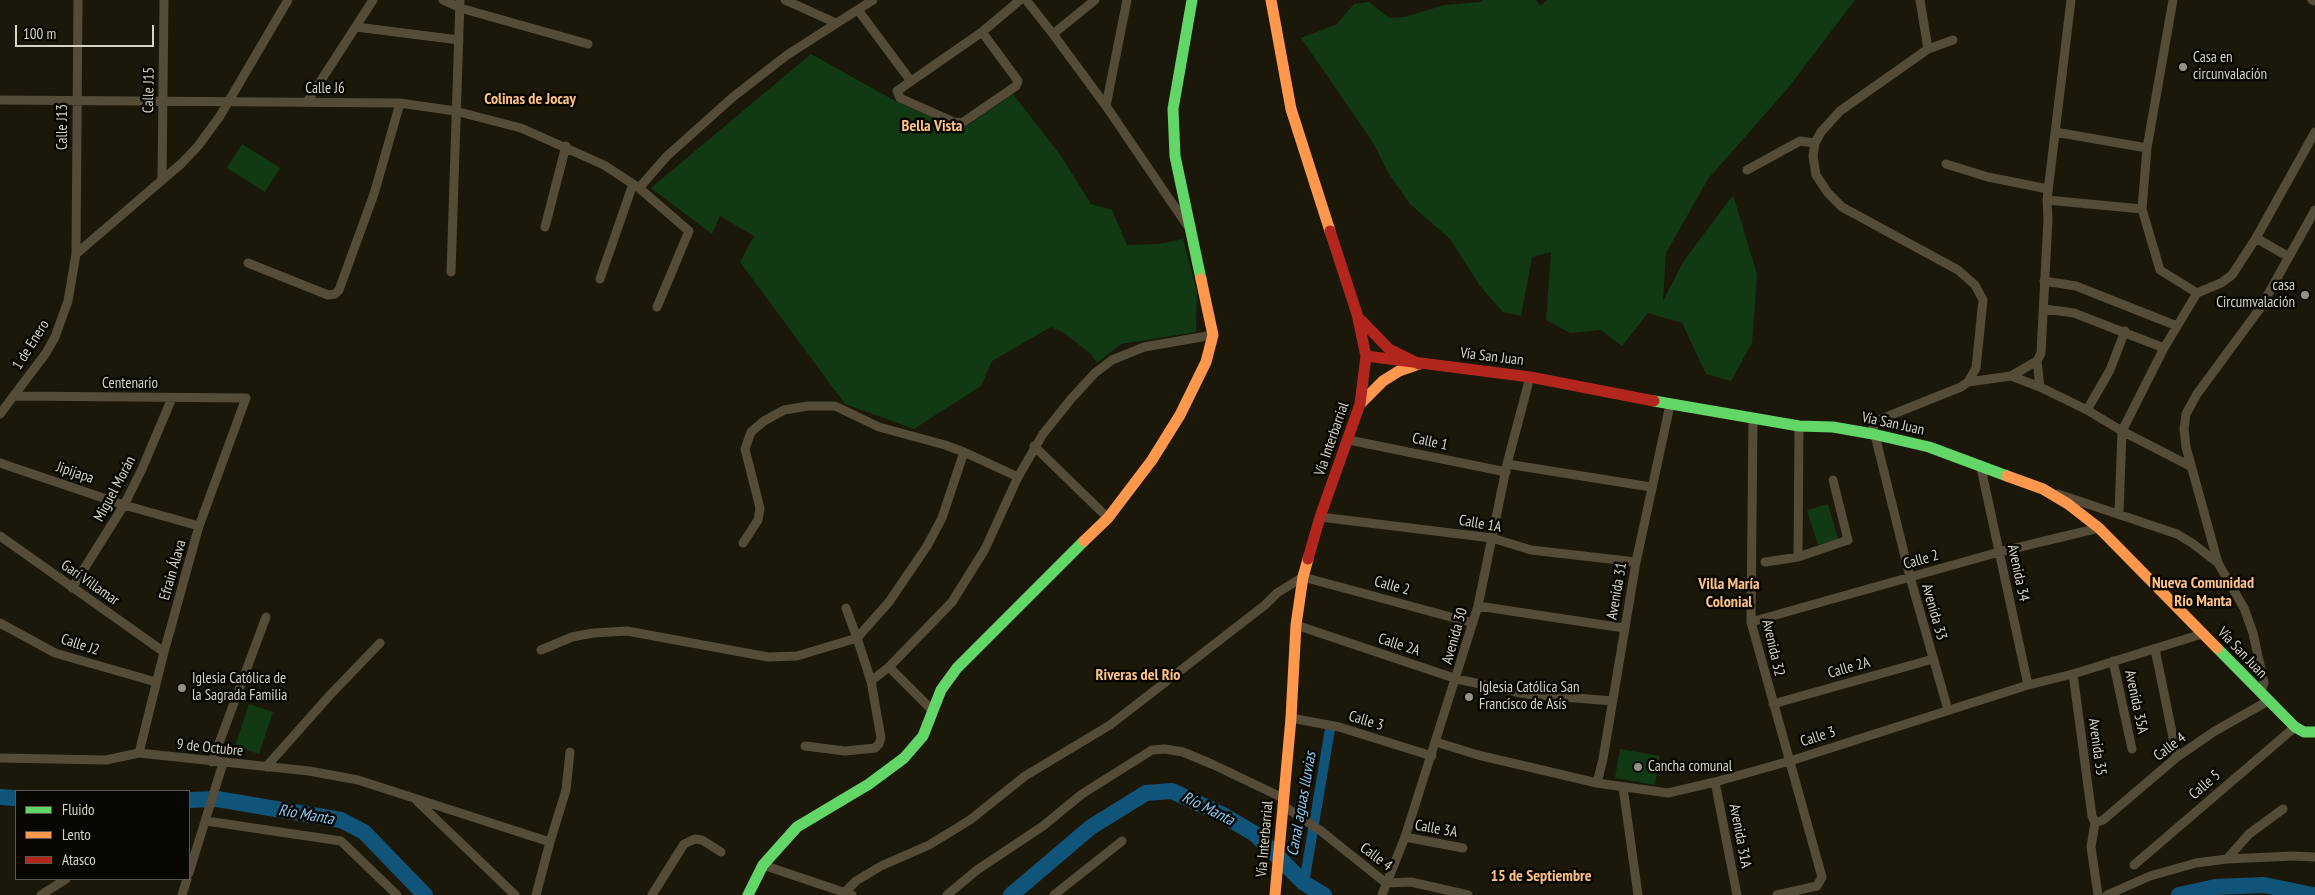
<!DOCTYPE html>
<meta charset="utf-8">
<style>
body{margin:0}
#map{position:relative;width:2315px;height:895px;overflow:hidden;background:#1b180a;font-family:"PT Sans Narrow",sans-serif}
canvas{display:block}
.legend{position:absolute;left:15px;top:790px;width:175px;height:90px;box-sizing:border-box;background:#090701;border:1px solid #5b594f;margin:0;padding:6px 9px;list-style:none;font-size:15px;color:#d5d3c4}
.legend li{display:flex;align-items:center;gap:10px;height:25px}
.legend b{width:25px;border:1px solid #5b594f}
.scale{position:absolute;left:15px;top:25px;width:139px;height:22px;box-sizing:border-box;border:2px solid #d5d3c4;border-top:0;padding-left:6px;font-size:15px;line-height:18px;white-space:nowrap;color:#d5d3c4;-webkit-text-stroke:4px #090701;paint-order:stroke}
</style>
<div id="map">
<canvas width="2315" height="895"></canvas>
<ul class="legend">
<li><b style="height:6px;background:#63d668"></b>Fluido</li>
<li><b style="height:6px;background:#ff974d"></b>Lento</li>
<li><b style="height:6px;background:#b3261e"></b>Atasco</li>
</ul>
<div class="scale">100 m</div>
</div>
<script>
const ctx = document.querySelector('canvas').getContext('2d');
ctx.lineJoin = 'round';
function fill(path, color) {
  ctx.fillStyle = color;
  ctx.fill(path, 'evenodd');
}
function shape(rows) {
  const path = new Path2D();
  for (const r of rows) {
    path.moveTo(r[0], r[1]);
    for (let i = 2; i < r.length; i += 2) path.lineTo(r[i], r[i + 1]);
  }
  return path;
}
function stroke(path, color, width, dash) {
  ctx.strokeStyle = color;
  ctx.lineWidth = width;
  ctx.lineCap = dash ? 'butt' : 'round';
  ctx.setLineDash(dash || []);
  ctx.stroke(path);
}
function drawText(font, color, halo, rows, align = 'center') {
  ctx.font = font + ' "PT Sans Narrow",sans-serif';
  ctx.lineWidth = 5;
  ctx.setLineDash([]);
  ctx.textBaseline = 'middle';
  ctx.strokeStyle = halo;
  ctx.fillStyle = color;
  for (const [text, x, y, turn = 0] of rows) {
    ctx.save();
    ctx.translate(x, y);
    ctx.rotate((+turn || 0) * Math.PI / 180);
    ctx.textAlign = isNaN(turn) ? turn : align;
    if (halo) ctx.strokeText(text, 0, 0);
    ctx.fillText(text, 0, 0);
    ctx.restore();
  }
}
fill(shape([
 [1483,0,1536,0,1540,6,1547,0,1855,0,1788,88,1708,179,1666,253,1663,301,1683,262,1733,195,1757,274,1752,343,1731,381,1706,374,1682,323,1648,313,1622,346,1601,330,1570,333,1546,320,1551,252,1532,257,1521,316,1503,312,1480,286,1450,239,1410,204,1389,174,1372,141,1301,38,1337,24,1354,4,1369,2,1389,18,1405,17,1444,5,1481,2],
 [811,54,897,102,961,130,1013,94,1061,156,1091,204,1112,210,1127,245,1159,244,1183,239,1197,292,1196,332,1121,344,1097,363,1091,354,1064,333,1051,327,992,361,981,386,914,429,845,404,740,262,754,236,720,216,712,234,651,188],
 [242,144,280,168,265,192,227,168],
 [1828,504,1838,539,1818,545,1807,510],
 [249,704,273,712,259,754,235,746],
 [1620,749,1660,756,1655,785,1615,778]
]), '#113914');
stroke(shape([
 [1304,883,1330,729]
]), '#11547a', 10);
stroke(shape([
 [0,797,16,798],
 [189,800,217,799,341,820,364,832,425,895],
 [1011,895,1091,827,1146,793,1172,791,1221,814,1255,834,1304,883,1324,895],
 [2179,895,2215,887,2264,885,2313,895]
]), '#11547a', 16);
stroke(shape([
 [443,0,460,8,588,44],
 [785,0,836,23],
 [1026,0,1053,34],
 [1095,0,1053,34,1106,106,1187,225],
 [1920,0,1928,49,1953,40],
 [2173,0,2147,148,2142,209,2160,270,2197,293],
 [2312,0,2315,1],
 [858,10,910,80],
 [356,27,459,40],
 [982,32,1018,81,1016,86,962,123,954,122,900,98,897,91,982,32,1020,0],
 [1928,49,1840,111,1821,132,1815,143,1813,156,1816,175,1828,193,1842,207,1958,270,1975,285,1983,300,1976,368,1968,382,1961,387,1876,421,1873,427,1910,577,1948,710],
 [0,100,400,103,455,111,521,128,604,165,639,188,689,231,657,307],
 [307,102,373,0],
 [1106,106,1127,0],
 [2055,132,2147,148],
 [1946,164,1988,177,2048,189],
 [1747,170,1800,141,1815,143],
 [162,180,164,0],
 [639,188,667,156,733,97,787,55,873,0],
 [2047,200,2142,209],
 [545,227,566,146],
 [2256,238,2289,257],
 [76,254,182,163,198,146,220,116,288,0],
 [248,263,328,295,335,294,339,290,374,194,400,103],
 [451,272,460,0],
 [600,279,633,184],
 [2044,281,2076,286,2177,326],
 [2044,309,2074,313,2164,348],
 [2037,361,2040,387],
 [2011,376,2040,387,2087,410,2122,431,2190,466],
 [1968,382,2011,376,2037,361,2041,353,2048,219,2047,200,2071,0],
 [14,396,246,398,199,526,164,652,139,753],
 [2087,410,2110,370,2125,331],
 [0,414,46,353,55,337,68,301,76,254,78,0],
 [1753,418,1751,622,1822,877,1817,886,1777,895],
 [1349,440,1506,472],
 [1034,446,1108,518],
 [0,463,124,505,199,526],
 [1507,464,1651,487],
 [1981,468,2028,685],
 [2058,494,2177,534,2192,543,2218,563,2244,608,2253,633,2264,683,2260,693],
 [2119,513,2122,431,2164,348,2197,293,2221,283,2232,275,2256,238,2315,132],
 [1320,517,1492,538,1531,550,1636,562],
 [0,536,164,652],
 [743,543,758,520,760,508,745,449,751,432,764,421,784,410,808,406,835,406,879,427,945,445,964,452],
 [1798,557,1799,426],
 [1765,562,1798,557,1848,540,1833,480],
 [2218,563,2186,447,2184,429,2186,414,2197,394,2261,307,2315,210],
 [72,588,124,505,142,469,172,398],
 [1478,606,1624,628],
 [846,608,857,638,889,602,927,546,942,518,964,452,1018,477],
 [1751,622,1999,552,2099,528],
 [0,623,55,653,156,682],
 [1296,625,1457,679,1526,694,1613,701],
 [2155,649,2177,757],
 [541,650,572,637,593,633,627,631,768,657,797,656,857,638,871,681,881,738,879,744,875,748,845,751,805,746],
 [2113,661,2132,749],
 [2073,674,2092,816,2095,823],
 [871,681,889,667],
 [1773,704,1933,659],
 [932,710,889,667,952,602,985,549,1018,477,1043,434,1071,399,1095,373,1112,360,1144,347,1213,335],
 [1291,718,1339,727,1432,756],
 [1436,742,1478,755,1597,783,1668,793,1715,782,1790,761,2028,685,2073,674,2202,634],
 [0,758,106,760,139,753,309,771,358,780,550,842,536,895],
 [212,762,266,617],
 [266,767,330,695,380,643],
 [1715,782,1737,895],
 [1597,783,1603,759,1636,562,1670,405],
 [1623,787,1638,895],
 [417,801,515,895],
 [1282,805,1321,831,1386,883,1411,882,1468,895],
 [206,821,341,841,397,895],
 [2095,823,2103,820,2177,757,2215,731,2268,701],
 [2095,823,2091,847,2098,895],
 [1405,837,1463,848],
 [550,842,566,790,570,752],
 [2227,859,2249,834,2283,809],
 [763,865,852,895],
 [2134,865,2295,727],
 [189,873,223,763],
 [41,895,66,879],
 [182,895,187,879],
 [652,895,684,844,695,839,702,840,721,852],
 [842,895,856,881,881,866,929,845,970,820,1025,776,1110,725,1265,605,1277,593,1303,577,1473,623],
 [947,895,977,870,1043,826,1082,794,1152,750,1165,749,1183,752,1214,765,1283,798],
 [1054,895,1122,841],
 [1382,895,1405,837,1478,606,1507,464,1530,377],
 [2107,895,2150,876,2196,863,2227,859,2293,856,2315,857]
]), '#554b39', 9);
stroke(shape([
 [1192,0,1173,109,1175,156,1201,279],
 [1654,401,1799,426,1833,427,1873,434,1929,447,2007,476],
 [2217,648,2295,727,2304,732,2315,732],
 [748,895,763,865,797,827,869,784,904,758,923,736,941,690,957,668,1084,541]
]), '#63d668', 11);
stroke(shape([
 [1271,0,1291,109,1330,231],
 [1361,403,1383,381,1399,371,1419,364],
 [2007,476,2043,489,2068,504,2099,528,2217,648],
 [1084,541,1108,518,1152,460,1180,415,1206,362,1213,335,1201,279],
 [1275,895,1291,718,1296,625,1303,577,1308,559]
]), '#ff974d', 11);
stroke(shape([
 [1361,320,1389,349,1419,364],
 [1366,356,1530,377,1654,401],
 [1308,559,1320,517,1360,404,1366,356,1357,314,1330,231]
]), '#b3261e', 11);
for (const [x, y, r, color] of [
 [2183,67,5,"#949283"],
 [2305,295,5,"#949283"],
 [182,688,5,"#949283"],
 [1469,697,5,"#949283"],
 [1638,767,5,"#949283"]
]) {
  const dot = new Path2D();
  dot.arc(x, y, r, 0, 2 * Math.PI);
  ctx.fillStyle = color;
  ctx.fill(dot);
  stroke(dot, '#090701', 2);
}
drawText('15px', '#d5d3c4', '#090701', [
 ["Casa en",2193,58],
 ["circunvalación",2193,75],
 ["casa",2295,286,"right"],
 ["Circumvalación",2295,303,"right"],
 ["Iglesia Católica de",192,679],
 ["la Sagrada Familia",192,696],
 ["Iglesia Católica San",1479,688],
 ["Francisco de Asís",1479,705],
 ["Cancha comunal",1648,767]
], 'left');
drawText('15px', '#d5d3c4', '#090701', [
 ["Calle J6",325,89],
 ["Calle J15",149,90,-89],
 ["Calle J13",63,127,-90],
 ["1 de Enero",31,345,-58],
 ["Vía San Juan",1492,357,7],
 ["Centenario",130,384],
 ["Vía San Juan",1893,424,12],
 ["Vía Interbarrial",1332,439,-71],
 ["Calle 1",1430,442,12],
 ["Jipijapa",75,473,19],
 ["Miguel Morán",115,489,-62],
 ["Calle 1A",1480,524,10],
 ["Calle 2",1921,560,-16],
 ["Efraín Álava",173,570,-74],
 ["Avenida 34",2018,573,78],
 ["Garí Villamar",90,583,35],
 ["Calle 2",1392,586,15],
 ["Avenida 31",1617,591,-80],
 ["Avenida 33",1934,612,74],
 ["Avenida 30",1455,636,-74],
 ["Calle J2",80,645,18],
 ["Calle 2A",1399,645,18],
 ["Avenida 32",1773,648,77],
 ["Vía San Juan",2242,653,46],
 ["Calle 2A",1849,668,-16],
 ["Avenida 35A",2136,702,78],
 ["Calle 3",1366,721,17],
 ["Calle 3",1818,737,-18],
 ["Avenida 35",2097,747,82],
 ["Calle 4",2170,747,-37],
 ["9 de Octubre",210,748,6],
 ["Calle 5",2205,785,-41],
 ["Calle 3A",1436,829,10],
 ["Avenida 31A",1740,836,79],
 ["Vía Interbarrial",1265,839,-85],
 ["Calle 4",1376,857,37]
]);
drawText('bold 16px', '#fcc187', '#090701', [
 ["Colinas de Jocay",530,99],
 ["Bella Vista",932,126],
 ["Nueva Comunidad",2203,583],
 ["Río Manta",2203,601],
 ["Villa María",1729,584],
 ["Colonial",1729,602],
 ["Riveras del Río",1138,675],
 ["15 de Septiembre",1541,876]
]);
drawText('italic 16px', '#89c8f5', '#090701', [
 ["Canal aguas lluvias",1302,804,-80],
 ["Río Manta",1208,809,27],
 ["Río Manta",306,815,10]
]);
</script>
